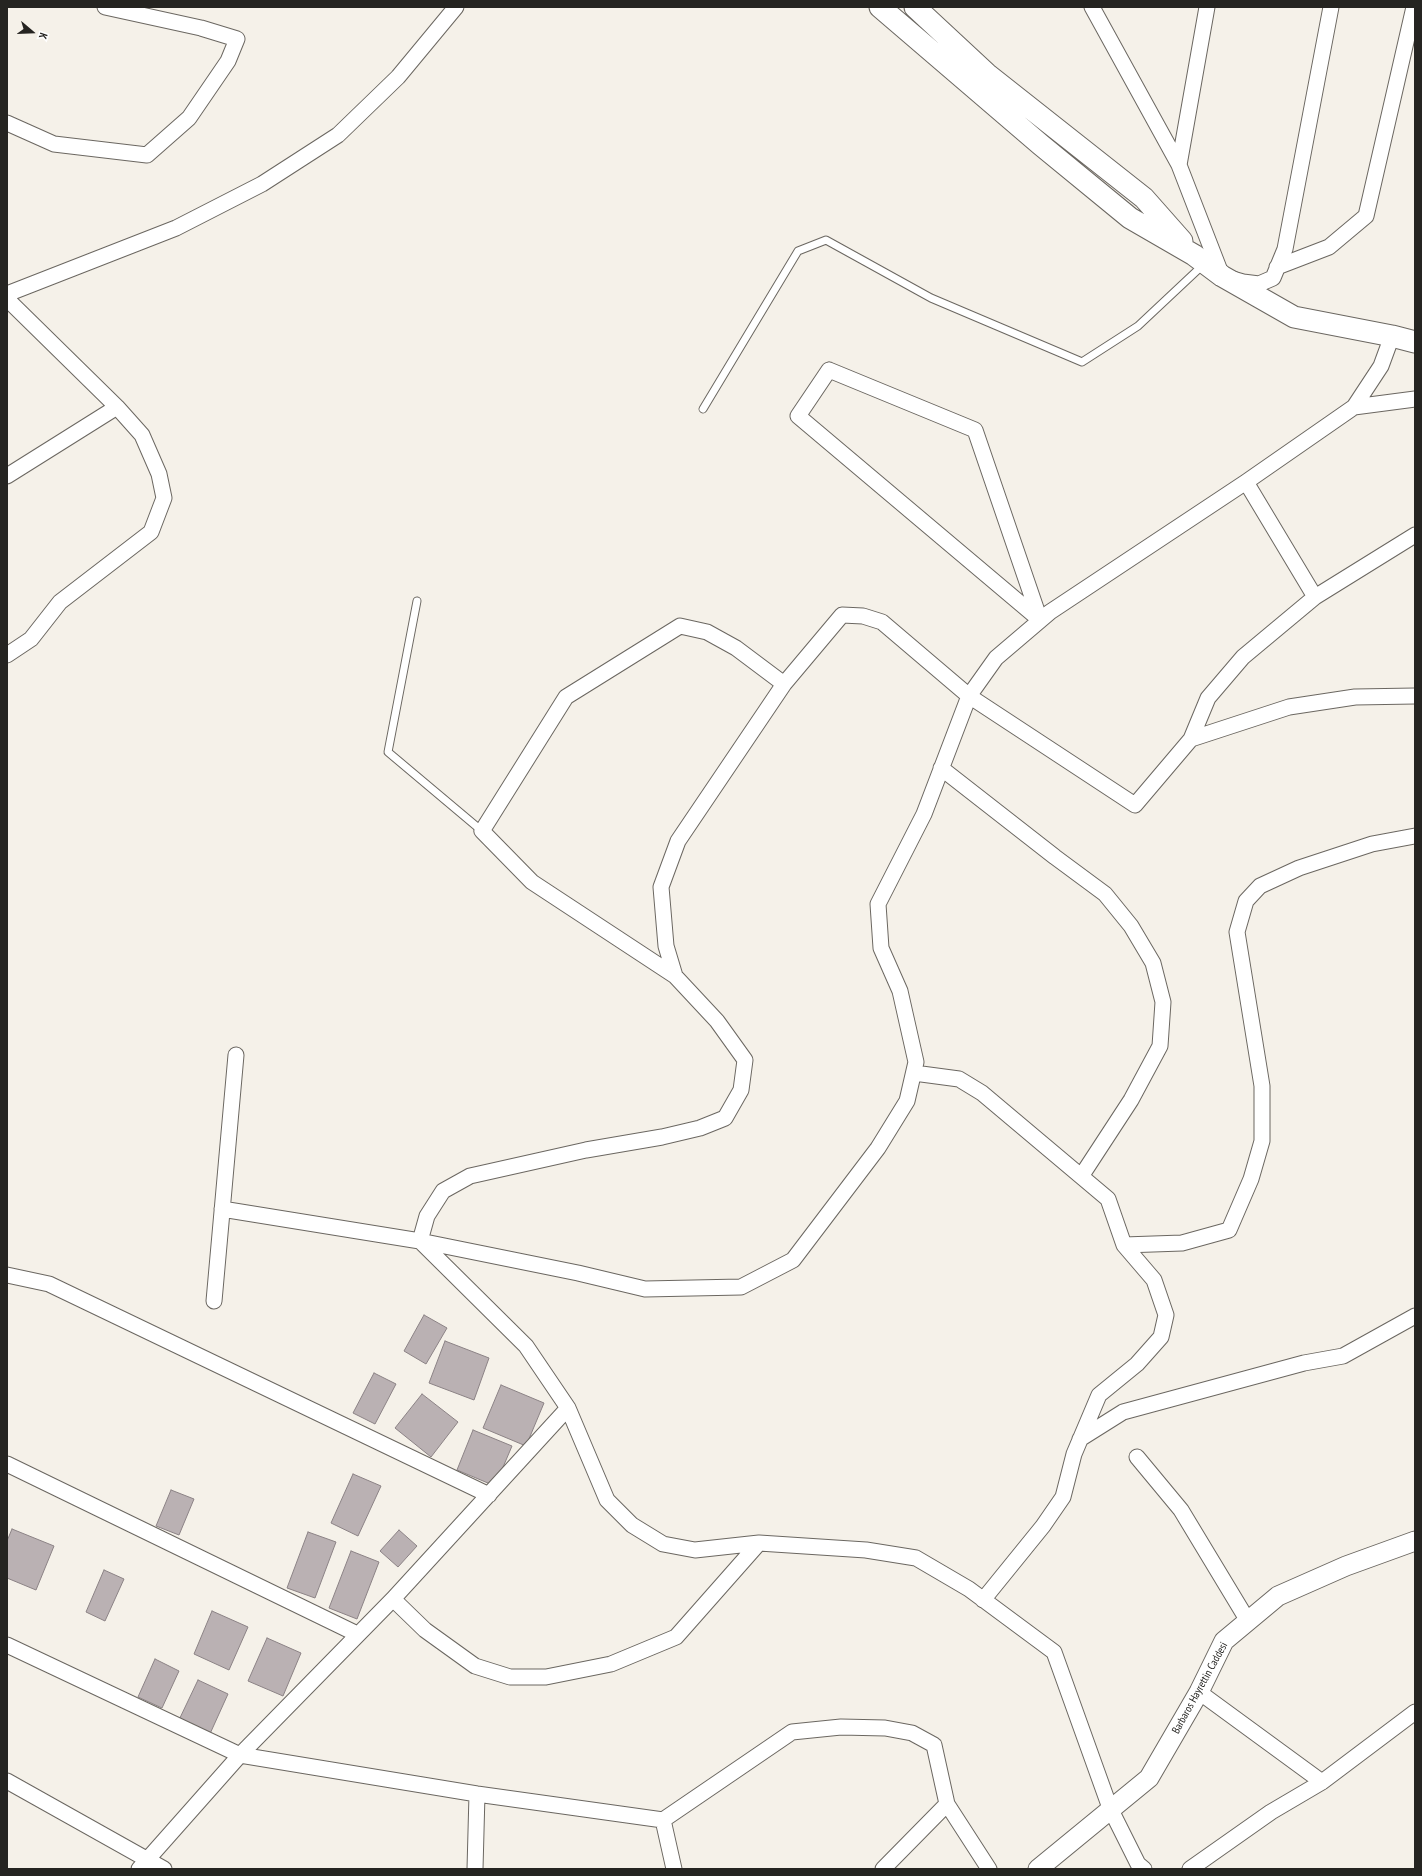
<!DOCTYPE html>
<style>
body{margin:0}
#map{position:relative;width:1422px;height:1876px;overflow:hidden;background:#f5f1e9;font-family:"PT Sans Narrow",sans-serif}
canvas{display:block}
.frame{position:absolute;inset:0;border:8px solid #252421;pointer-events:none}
.north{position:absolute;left:12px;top:12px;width:40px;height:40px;-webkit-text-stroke:3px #fff;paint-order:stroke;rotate:109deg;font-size:11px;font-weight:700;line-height:16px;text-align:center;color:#252421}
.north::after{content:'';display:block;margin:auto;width:14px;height:18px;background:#252421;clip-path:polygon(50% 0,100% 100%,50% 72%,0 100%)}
</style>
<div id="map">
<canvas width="1422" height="1876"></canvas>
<div class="frame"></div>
<div class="north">K</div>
</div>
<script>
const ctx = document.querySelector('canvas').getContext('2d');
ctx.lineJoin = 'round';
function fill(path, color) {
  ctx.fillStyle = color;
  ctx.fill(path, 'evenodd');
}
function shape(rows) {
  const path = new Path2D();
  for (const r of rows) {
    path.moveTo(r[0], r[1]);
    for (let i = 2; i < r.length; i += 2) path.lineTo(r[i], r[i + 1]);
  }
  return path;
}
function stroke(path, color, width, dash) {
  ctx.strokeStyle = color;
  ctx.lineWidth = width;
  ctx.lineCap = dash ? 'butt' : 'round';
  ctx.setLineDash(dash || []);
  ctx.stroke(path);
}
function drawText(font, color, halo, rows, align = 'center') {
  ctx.font = font + ' "PT Sans Narrow",sans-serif';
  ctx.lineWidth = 3.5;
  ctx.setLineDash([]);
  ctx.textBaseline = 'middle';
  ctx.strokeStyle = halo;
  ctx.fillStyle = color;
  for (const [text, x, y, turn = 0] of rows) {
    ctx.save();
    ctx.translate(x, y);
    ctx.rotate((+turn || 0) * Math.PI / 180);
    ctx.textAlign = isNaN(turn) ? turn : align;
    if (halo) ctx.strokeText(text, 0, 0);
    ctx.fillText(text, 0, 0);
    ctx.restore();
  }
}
const building = shape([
 [424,1315,447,1328,426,1364,404,1351,424,1315],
 [445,1341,489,1358,474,1400,429,1383,445,1341],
 [374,1373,396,1384,375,1424,353,1413,374,1373],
 [501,1385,544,1403,526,1446,483,1428,501,1385],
 [422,1394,458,1422,431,1457,395,1428,422,1394],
 [473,1430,512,1446,495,1486,457,1470,473,1430],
 [353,1474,381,1486,358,1536,331,1523,353,1474],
 [171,1490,194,1499,179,1535,156,1526,171,1490],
 [12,1529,54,1546,36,1590,7,1578,7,1541,12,1529],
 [399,1530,417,1546,398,1567,380,1551,399,1530],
 [308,1532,336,1542,315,1598,287,1588,308,1532],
 [351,1551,379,1562,357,1619,329,1608,351,1551],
 [104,1570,124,1579,105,1621,86,1612,104,1570],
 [212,1611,248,1627,229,1670,194,1654,212,1611],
 [267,1638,301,1653,283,1696,248,1681,267,1638],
 [155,1659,179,1671,162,1708,138,1697,155,1659],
 [198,1680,228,1694,209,1736,178,1722,198,1680]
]);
fill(building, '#bab1b3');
stroke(building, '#8b8285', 1);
const service = shape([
 [703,409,798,251,826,240,931,298,1082,362,1138,326,1203,265],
 [417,601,388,752,482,831]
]);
const minor = shape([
 [1092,7,1179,165,1222,276,1243,282,1259,284,1273,278,1285,249,1331,7],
 [7,123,54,144,147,155,189,118,228,61,237,39,201,28,105,7],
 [1179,165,1207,7],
 [1277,267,1329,247,1366,216,1414,7],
 [7,294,176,228,262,184,338,135,398,77,456,7],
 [7,299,117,407,142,435,159,474,164,498,151,532,60,602,31,639,7,655],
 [829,370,975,430,1040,620,798,416,829,370],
 [1354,407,1415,399],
 [7,476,117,407],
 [1246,482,1315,597],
 [1191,739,1289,707,1355,697,1415,696],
 [941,768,1055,857,1105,894,1131,926,1153,963,1163,1002,1160,1046,1131,1100,1082,1175],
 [675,976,532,882,482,831,566,697,680,626,707,632,736,648,784,684],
 [914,1073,959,1079,982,1093,1108,1199,1124,1245,1154,1280,1166,1315,1161,1337,1137,1364,1099,1395,1074,1454,1063,1497,1043,1526,983,1600],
 [222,1209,420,1241,578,1273,645,1289,741,1287,793,1260,878,1148,907,1101,916,1062,900,991,881,948,878,904,924,814,969,696,996,658,1050,612,1246,482,1354,407,1381,366,1392,336],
 [1124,1245,1182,1243,1229,1230,1251,1179,1262,1141,1262,1086,1237,932,1246,901,1260,886,1299,868,1372,844,1415,836],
 [7,1275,49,1284,489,1495],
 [214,1301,236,1055],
 [1080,1439,1123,1412,1304,1363,1343,1356,1415,1316],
 [1137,1457,1181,1510,1248,1621],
 [7,1464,357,1634],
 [393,1599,425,1630,475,1666,510,1677,546,1677,611,1664,676,1637,759,1543],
 [7,1645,240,1755,477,1794,663,1820,792,1732,841,1727,885,1728,912,1733,934,1745,947,1804,989,1869],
 [1199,1692,1322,1782],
 [7,1781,164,1869],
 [663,1820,674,1869],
 [139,1869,240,1755,393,1599,568,1408],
 [475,1869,477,1794],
 [883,1869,947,1804],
 [1144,1869,1138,1864,1110,1808,1054,1652,969,1589,916,1558,866,1550,759,1543,695,1550,663,1544,632,1525,607,1500,568,1408,526,1346,420,1241,427,1216,443,1191,470,1176,586,1150,662,1137,700,1128,725,1118,741,1090,745,1060,717,1021,675,976,666,946,661,887,678,841,784,684,842,615,863,616,882,622,969,696,1135,805,1191,739,1208,698,1243,657,1315,597,1415,535],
 [1190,1869,1271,1812,1322,1782,1415,1712]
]);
const tertiary = shape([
 [1038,1869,1149,1778,1199,1692,1224,1641,1278,1596,1346,1566,1415,1541]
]);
const secondary = shape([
 [880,7,1041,145,1130,218,1194,255,1222,276,1294,317,1392,336,1415,342],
 [915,7,987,74,1144,198,1182,241]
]);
stroke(service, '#6b6761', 9);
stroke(minor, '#6b6761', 17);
stroke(tertiary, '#6b6761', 21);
stroke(secondary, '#6b6761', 23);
stroke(service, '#fff', 7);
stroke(minor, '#fff', 15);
stroke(tertiary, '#fff', 19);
stroke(secondary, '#fff', 21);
drawText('11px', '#252421', '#fff', [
 ["Barbaros Hayrettin Caddesi",1200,1688,-61]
]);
</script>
